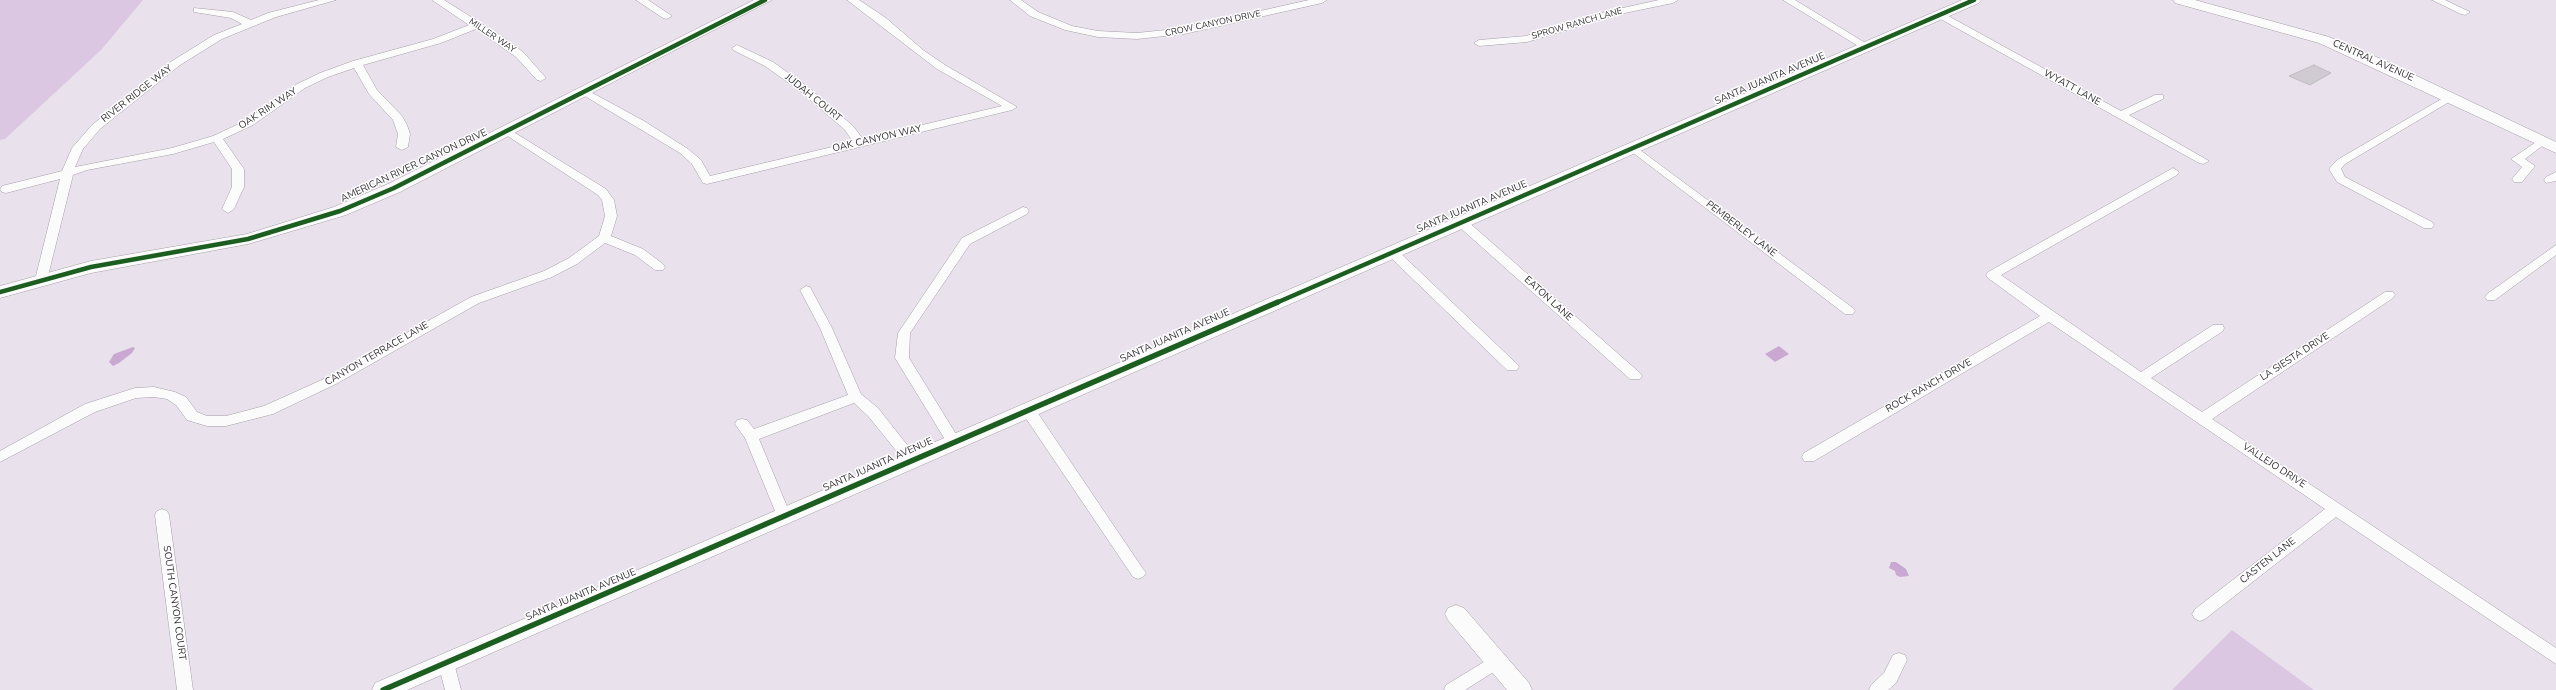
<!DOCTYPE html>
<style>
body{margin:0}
canvas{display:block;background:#e9e2ec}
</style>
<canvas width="2556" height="690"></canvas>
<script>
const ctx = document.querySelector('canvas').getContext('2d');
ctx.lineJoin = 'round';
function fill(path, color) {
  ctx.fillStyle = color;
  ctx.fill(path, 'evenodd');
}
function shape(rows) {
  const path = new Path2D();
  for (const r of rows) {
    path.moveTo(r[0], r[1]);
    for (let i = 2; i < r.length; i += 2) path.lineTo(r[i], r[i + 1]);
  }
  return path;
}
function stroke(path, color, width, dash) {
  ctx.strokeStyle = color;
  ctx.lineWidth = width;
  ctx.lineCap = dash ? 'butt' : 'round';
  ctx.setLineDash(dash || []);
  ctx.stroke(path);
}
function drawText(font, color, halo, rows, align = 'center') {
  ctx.font = font + ' "Nunito Sans",sans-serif';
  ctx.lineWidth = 3;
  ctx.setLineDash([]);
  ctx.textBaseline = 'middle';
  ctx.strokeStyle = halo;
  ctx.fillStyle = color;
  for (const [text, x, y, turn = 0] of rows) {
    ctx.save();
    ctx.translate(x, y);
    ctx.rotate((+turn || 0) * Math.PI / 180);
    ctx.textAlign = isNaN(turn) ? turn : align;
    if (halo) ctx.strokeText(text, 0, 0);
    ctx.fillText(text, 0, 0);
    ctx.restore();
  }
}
fill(shape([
 [0,0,143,0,101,50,5,139,0,140],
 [2232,630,2314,690,2172,690]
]), '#dcc7e3');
fill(shape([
 [1779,346,1789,354,1775,362,1765,354],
 [133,347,135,348,132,353,119,363,113,366,109,362,114,354],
 [1891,562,1896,562,1906,569,1909,576,1900,577,1896,575,1895,571,1889,568]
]), '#c9a9d1');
const building = shape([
 [2314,65,2331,73,2310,85,2289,76,2314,65]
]);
fill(building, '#d0cad2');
stroke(building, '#c0bbc2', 1);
const street = shape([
 [319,0,336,0,276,17,222,39,180,65,100,129,83,149,75,167,172,148,213,136,245,121,297,84,320,73,353,61,433,39,469,25,432,0,444,0,506,39,524,53,546,78,541,81,537,80,516,57,476,29,441,43,363,65,377,90,402,116,407,125,410,134,408,147,402,150,396,147,398,134,393,120,369,94,354,68,328,77,305,88,253,125,223,139,244,169,244,187,234,209,228,213,222,209,232,187,232,169,214,142,173,154,87,170,73,175,47,280,45,283,37,283,35,280,60,179,6,193,2,192,0,189,2,186,62,171,72,148,92,125,172,61,214,35,242,24,231,18,194,12,194,8,233,12,251,20,268,13,319,0],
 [636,0,648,0,672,16,667,19,663,18,636,0],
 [847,0,859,0,886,18,923,50,945,65,1017,107,1012,110,707,184,703,183,692,164,680,153,578,92,583,89,587,90,644,121,688,149,701,160,710,176,853,142,845,130,800,91,765,66,733,50,732,48,737,45,773,62,808,87,853,126,863,139,1002,106,937,69,847,0],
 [1010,0,1021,0,1038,12,1072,26,1098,31,1137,33,1184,28,1309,0,1327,0,1322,3,1184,34,1137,39,1098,37,1065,30,1030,16,1010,0],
 [1659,0,1678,0,1673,3,1615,15,1527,42,1479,46,1474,43,1479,40,1526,36,1609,11,1659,0],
 [1783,0,1795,0,1872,47,1871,49,1863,49,1783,0],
 [2432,0,2445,0,2470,12,2465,15,2461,14,2432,0],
 [1941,12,2121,111,2155,95,2163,95,2163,99,2129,115,2209,161,2203,164,2199,163,1937,17,1937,13,1941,12],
 [2450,94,2455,97,2454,99,2345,164,2341,169,2345,177,2432,222,2434,225,2432,228,2424,228,2337,182,2329,169,2337,160,2450,94],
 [507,128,606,189,614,200,617,216,611,236,643,249,663,264,665,267,663,270,655,270,635,255,605,243,577,264,552,277,479,303,336,384,273,414,226,426,207,426,187,420,176,405,167,399,154,397,136,398,95,412,0,462,0,451,85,404,135,388,154,387,175,392,186,397,197,412,207,416,226,416,264,406,326,378,471,297,544,271,569,258,599,236,605,216,602,200,598,195,503,133,503,129,507,128],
 [2542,138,2548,141,2546,143,2525,159,2535,166,2522,182,2514,182,2512,179,2522,167,2511,159,2542,138],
 [1632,144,1853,308,1855,311,1853,314,1845,314,1628,149,1626,147,1632,144],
 [2173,168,2179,172,2177,175,2001,275,2141,372,2213,325,2223,325,2224,328,2223,331,2151,378,2202,412,2385,292,2393,292,2395,295,2393,298,2212,419,2556,648,2556,664,2336,517,2205,619,2200,621,2195,619,2192,614,2195,609,2325,509,2049,322,1814,461,1804,461,1802,457,1804,453,2040,316,1988,278,1986,275,1988,272,2173,168],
 [2556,172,2556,181,2546,183,2544,180,2546,177,2556,172],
 [1023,207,1027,208,1029,211,1027,214,970,244,910,333,909,358,961,442,959,446,954,447,949,446,895,358,898,333,962,238,1023,207],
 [1461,218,1465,219,1640,373,1642,376,1640,379,1630,379,1457,225,1455,222,1461,218],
 [2556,245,2556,255,2495,300,2487,300,2485,297,2487,294,2556,245],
 [1391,247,1395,248,1517,364,1519,367,1517,370,1507,370,1387,254,1385,251,1387,248,1391,247],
 [806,286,810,287,832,328,861,394,878,408,919,460,917,464,907,464,868,416,854,403,759,439,791,516,789,520,784,522,779,520,777,516,745,438,735,424,737,420,742,419,747,420,754,429,848,395,820,328,800,290,806,286],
 [1028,405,1033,406,1143,569,1146,573,1143,577,1138,579,1133,577,1023,414,1021,410,1023,406,1028,405],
 [162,509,167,511,169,515,193,690,177,690,155,515,157,511,162,509],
 [1899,653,1905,655,1907,660,1896,683,1888,690,1869,690,1871,685,1884,673,1893,655,1899,653],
 [1497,654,1503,656,1505,661,1503,666,1465,690,1444,690,1446,685,1497,654],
 [446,656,452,658,454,663,461,690,445,690,438,663,440,658,446,656]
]);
const secondary = shape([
 [754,0,772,0,400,192,346,215,248,244,91,273,0,298,0,286,91,261,247,234,334,207,388,184,754,0],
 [1962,0,1981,0,1979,3,407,690,372,690,375,683,1962,0],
 [2173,0,2195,0,2329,37,2381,59,2556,142,2556,153,2319,43,2175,3,2173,0],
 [1456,605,1464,608,1529,683,1532,690,1507,690,1448,620,1445,614,1448,608,1456,605]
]);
stroke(street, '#a49ea6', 1);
stroke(secondary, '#a49ea6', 1);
fill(street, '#fcfbfc');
fill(secondary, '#fcfbfc');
stroke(shape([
 [0,292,91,267,248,239,340,211,394,188,765,0],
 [1276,303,1974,0]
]), '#1b5e20', 4.5);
stroke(shape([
 [383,690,1278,302]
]), '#1b5e20', 5.5);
drawText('9px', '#373238', '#fff', [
 ["CROW CANYON DRIVE",1213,24,-12],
 ["SPROW RANCH LANE",1577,24,-16],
 ["MILLER WAY",492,36,34]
]);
drawText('10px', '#373238', '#fff', [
 ["CENTRAL AVENUE",2373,61,24],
 ["SANTA JUANITA AVENUE",1770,79,-23],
 ["WYATT LANE",2072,88,29],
 ["RIVER RIDGE WAY",137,94,-38],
 ["JUDAH COURT",813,98,39],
 ["OAK RIM WAY",268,109,-33],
 ["OAK CANYON WAY",877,139,-13],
 ["AMERICAN RIVER CANYON DRIVE",414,166,-25],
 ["SANTA JUANITA AVENUE",1472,207,-23],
 ["PEMBERLEY LANE",1741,229,37],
 ["EATON LANE",1548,299,42],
 ["SANTA JUANITA AVENUE",1175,336,-24],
 ["CANYON TERRACE LANE",377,354,-30],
 ["LA SIESTA DRIVE",2295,357,-33],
 ["ROCK RANCH DRIVE",1929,386,-30],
 ["SANTA JUANITA AVENUE",878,465,-24],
 ["VALLEJO DRIVE",2274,466,33],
 ["CASTEN LANE",2268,561,-38],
 ["SANTA JUANITA AVENUE",581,595,-23],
 ["SOUTH CANYON COURT",174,603,82]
]);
</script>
